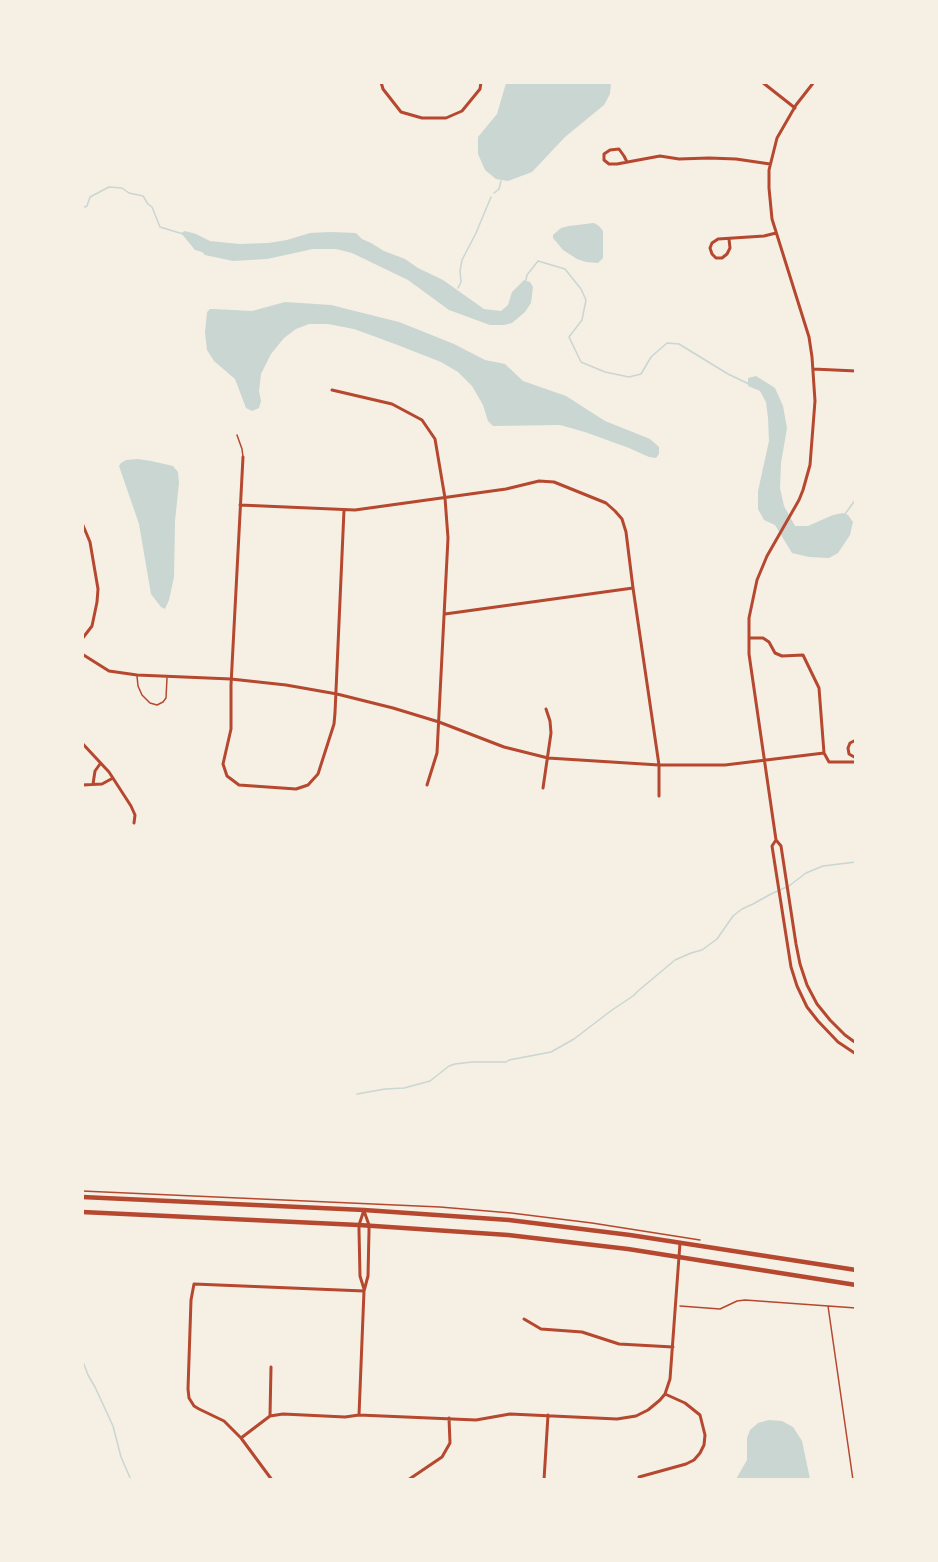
<!DOCTYPE html>
<style>
body{margin:0}
#map{position:relative;width:938px;height:1562px;overflow:hidden;background:#f6efe4;font-family:Mulish,sans-serif}
canvas{display:block}
.frame{position:absolute;inset:0;border:84px solid #f6efe4;pointer-events:none}
</style>
<div id="map">
<canvas width="938" height="1562"></canvas>
<div class="frame"></div>
</div>
<script>
const ctx = document.querySelector('canvas').getContext('2d');
ctx.lineJoin = 'round';
function fill(path, color) {
  ctx.fillStyle = color;
  ctx.fill(path, 'evenodd');
}
function shape(rows) {
  const path = new Path2D();
  for (const r of rows) {
    path.moveTo(r[0], r[1]);
    for (let i = 2; i < r.length; i += 2) path.lineTo(r[i], r[i + 1]);
  }
  return path;
}
function stroke(path, color, width, dash) {
  ctx.strokeStyle = color;
  ctx.lineWidth = width;
  ctx.lineCap = dash ? 'butt' : 'round';
  ctx.setLineDash(dash || []);
  ctx.stroke(path);
}
fill(shape([
 [506,83,506,82,611,83,610,94,604,105,565,137,532,172,508,181,496,179,485,170,478,154,478,137,497,114],
 [594,223,599,226,603,231,603,258,598,263,586,262,577,259,563,250,553,238,553,235,561,228,569,226],
 [185,231,196,234,210,241,239,244,268,243,287,240,310,233,331,232,356,233,362,239,371,243,384,251,405,259,418,268,443,280,484,309,501,311,508,305,512,292,524,280,530,282,533,287,531,303,525,312,512,323,504,325,490,325,449,310,408,280,352,253,336,249,313,249,267,259,233,261,205,255,202,252,195,250,181,233],
 [285,302,331,305,399,322,454,344,485,360,505,364,523,381,566,396,605,421,650,439,659,447,659,454,656,458,649,457,629,448,585,432,560,425,493,426,488,421,483,405,472,386,458,372,441,362,395,344,354,329,328,324,309,324,296,329,284,338,271,354,261,374,259,391,261,401,259,408,252,411,246,408,235,379,214,361,207,350,205,333,207,312,210,309,214,309,252,311],
 [756,376,775,388,783,406,787,428,781,463,780,488,784,506,795,526,808,526,833,515,843,513,848,515,853,522,850,535,838,553,829,558,809,557,792,553,775,525,764,520,758,509,758,491,769,441,768,418,766,402,760,391,748,386,748,378],
 [138,459,151,461,173,466,178,472,179,483,175,521,174,577,169,600,165,609,161,607,151,594,139,524,119,466,121,463,126,460],
 [769,1420,782,1421,793,1427,802,1441,810,1479,736,1479,747,1460,747,1438,750,1430,758,1423]
]), '#c9d6d2');
stroke(shape([
 [494,193,499,189,501,181],
 [82,208,87,206,90,197,109,187,122,188,129,193,143,196,148,204,152,207,160,227,183,234],
 [526,280,527,275,538,261,565,269,581,289,586,300,582,320,569,337,581,362,605,372,629,377,641,374,651,357,667,343,679,344,728,374,749,384],
 [458,288,461,282,460,271,462,260,476,233,491,197],
 [845,514,856,499],
 [357,1094,385,1089,404,1088,430,1081,449,1066,455,1064,472,1062,506,1062,509,1060,551,1052,574,1039,612,1010,633,996,638,991,675,960,691,953,702,950,717,939,733,916,742,909,753,904,771,894,789,886,806,873,823,866,856,862],
 [82,1359,88,1375,95,1387,113,1426,121,1457,131,1480]
]), '#c9d6d2', 1.5);
stroke(shape([
 [82,1191,440,1207,511,1213,592,1223,700,1240],
 [680,1306,720,1309,737,1301,745,1300,856,1308],
 [828,1306,853,1480]
]), '#b5482f', 1.5);
stroke(shape([
 [237,435,242,449,243,457],
 [137,676,138,686,142,695,150,703,157,705,163,702,166,698,167,678]
]), '#b5482f', 1.5);
stroke(shape([
 [381,82,383,89,401,112,422,118,446,118,462,111,480,89,481,82],
 [762,82,795,108],
 [814,82,796,105,777,138,769,170,769,188,772,219,809,337,812,357,815,401,810,465,803,490,799,500,767,556,757,580,749,618,749,654,776,840,772,846,791,967,797,986,807,1007,818,1021,838,1042,856,1054],
 [627,162,624,156,619,149,610,150,604,154,604,160,609,164,617,164,660,156,679,159,709,158,736,159,770,164],
 [729,239,730,248,727,254,722,258,716,258,712,254,710,248,712,243,718,239,764,236,776,233],
 [813,369,856,371],
 [332,390,392,404,422,420,435,439,445,498,448,538,437,753,427,785],
 [243,457,231,685,231,729,223,764,227,776,239,785,296,789,308,785,318,774,334,724,335,713,344,510],
 [240,505,355,510,506,489,539,481,554,482,606,503,615,511,622,519,626,532,633,588,659,765,659,796],
 [82,523,90,542,98,589,97,602,92,626,82,639],
 [445,614,633,588],
 [749,638,763,638,769,642,775,653,782,656,803,655,819,688,824,753,829,762,856,762],
 [82,654,109,671,137,675,231,679,286,685,337,694,393,708,439,722,504,747,548,758,659,765,725,765,824,753],
 [856,740,850,743,848,748,849,754,856,758],
 [82,743,109,772,131,806,135,815,134,823],
 [93,784,95,771,100,764],
 [82,785,102,784,113,778],
 [543,788,551,733,550,721,546,709],
 [776,840,781,846,796,944,800,964,807,985,817,1004,830,1020,845,1035,856,1043],
 [364,1289,360,1276,359,1230,359,1225,364,1210],
 [524,1319,541,1329,582,1332,619,1344,673,1347],
 [359,1415,364,1291,368,1276,369,1231,369,1225,364,1211],
 [270,1416,271,1367],
 [241,1438,270,1416,283,1414,345,1417,359,1415,476,1420,510,1414,617,1419,636,1416,648,1410,660,1400,665,1394,670,1379,680,1243],
 [639,1477,686,1464,694,1460,700,1453,704,1445,705,1435,700,1415,685,1403,665,1394],
 [272,1480,241,1438,224,1421,199,1409,194,1406,189,1398,188,1389,191,1300,194,1284,364,1291],
 [408,1480,442,1457,450,1443,449,1418],
 [544,1480,548,1415]
]), '#b5482f', 3);
stroke(shape([
 [82,1197,364,1210,509,1220,630,1235,856,1270],
 [82,1212,359,1225,508,1235,628,1249,856,1285]
]), '#b5482f', 4.5);
</script>
